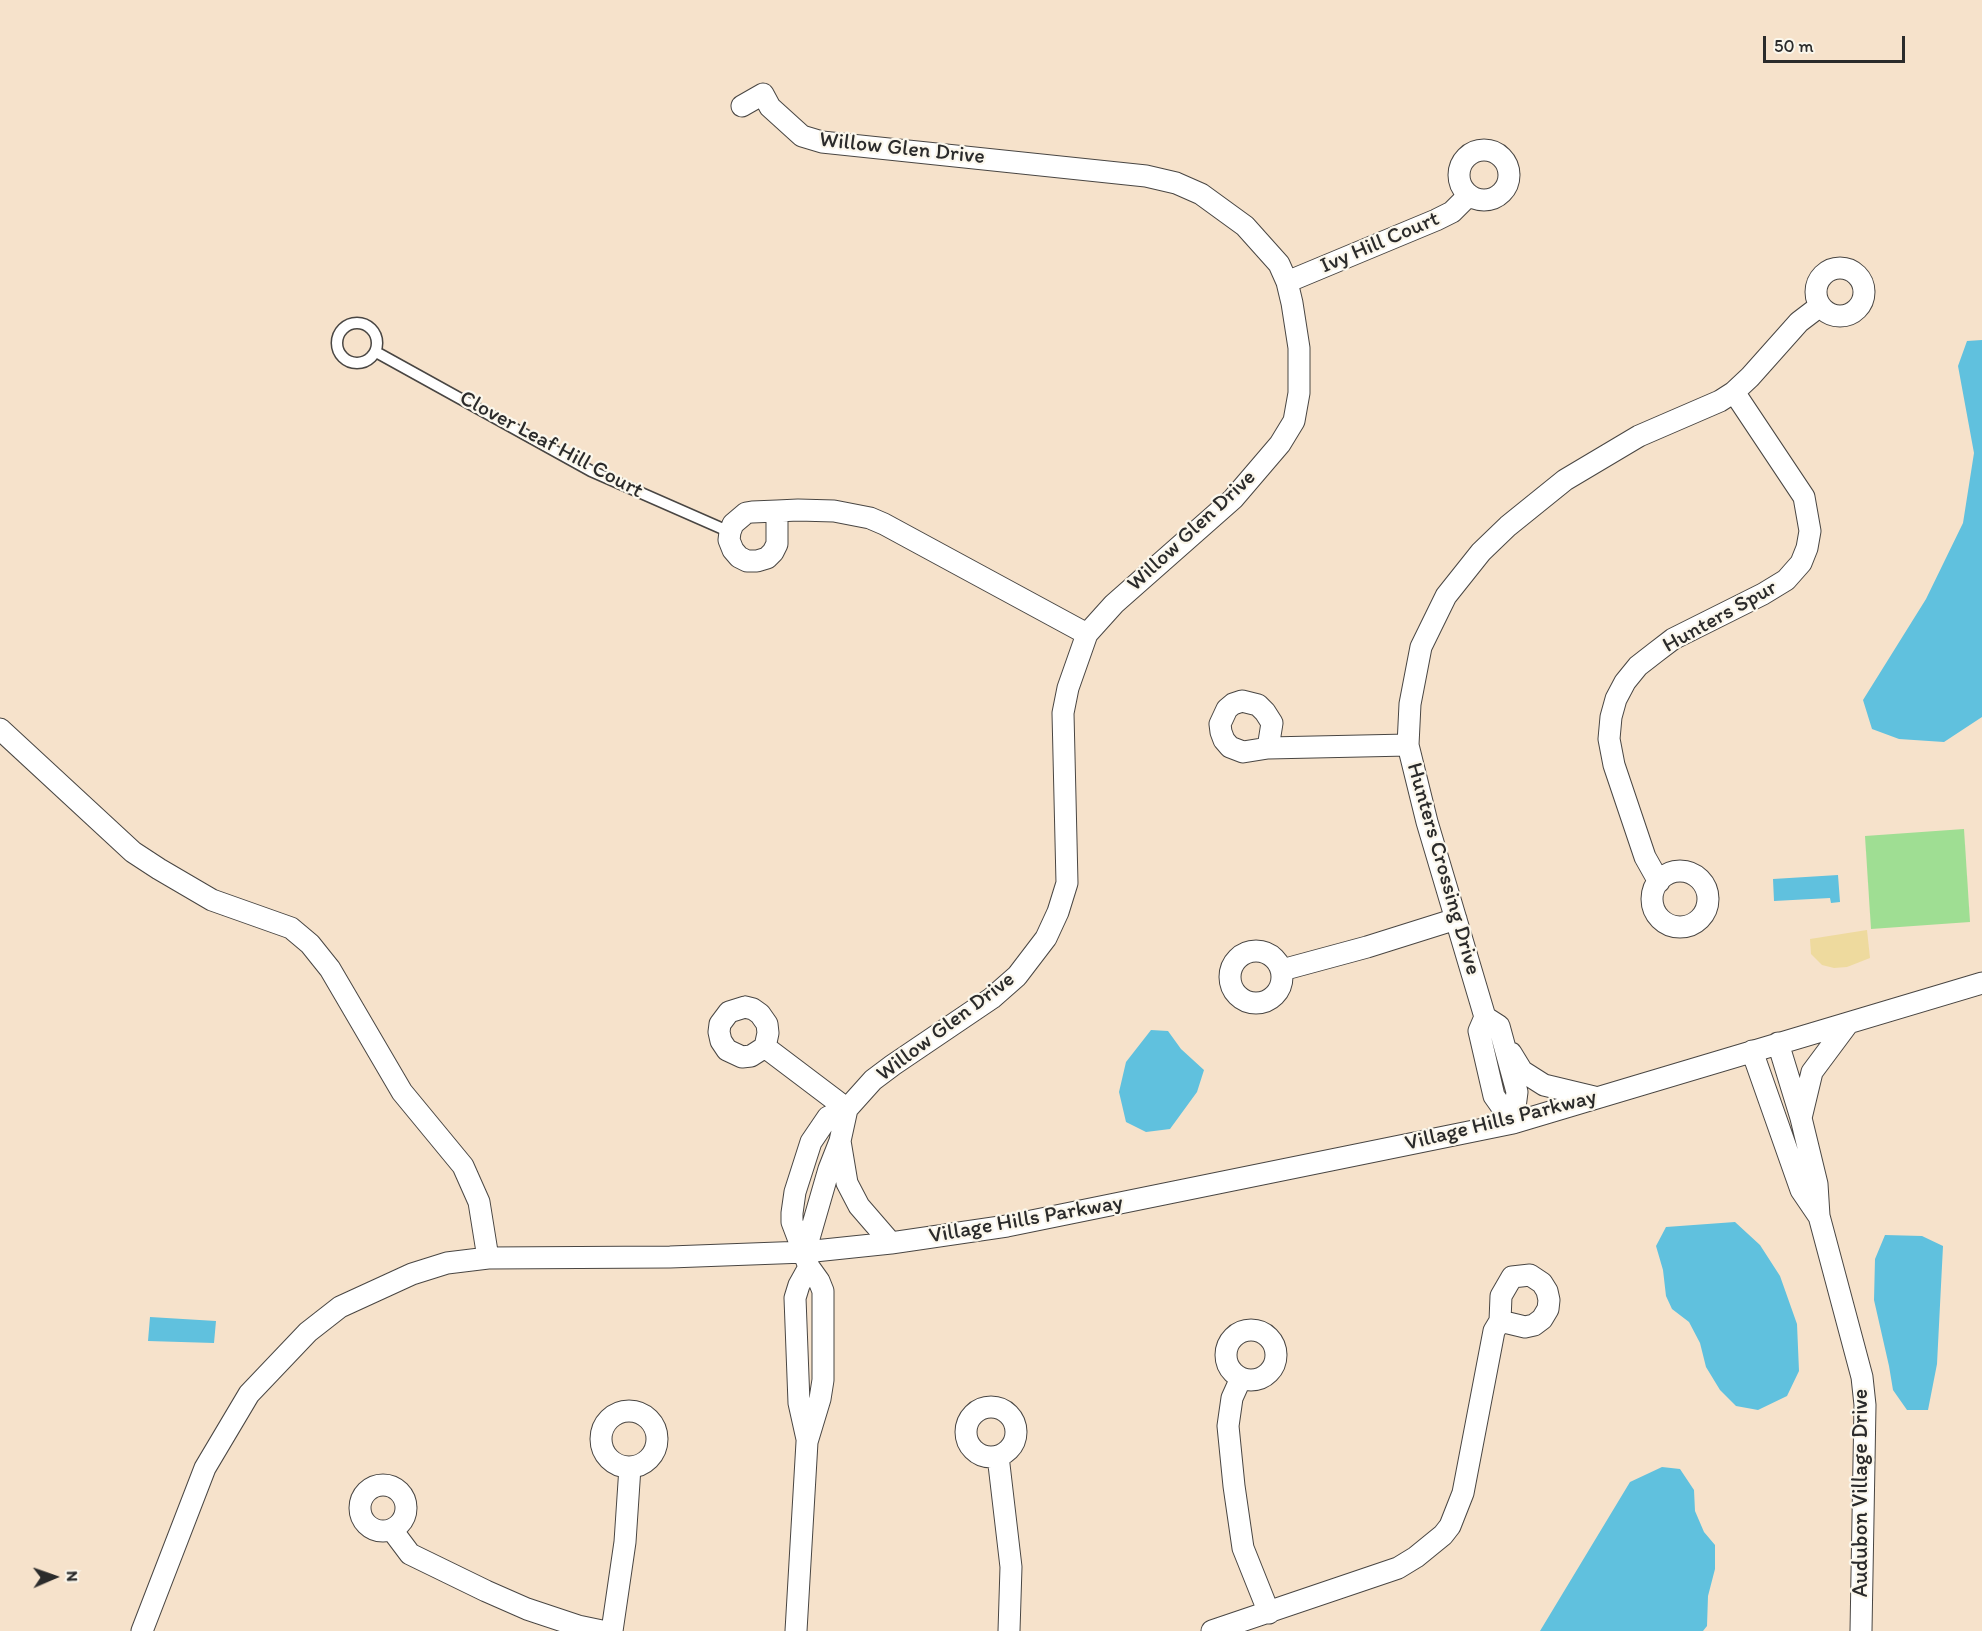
<!DOCTYPE html>
<style>
body{margin:0}
#map{position:relative;width:1982px;height:1631px;overflow:hidden;background:#f6e2cb;font-family:Itim,sans-serif}
canvas{display:block}
.north{position:absolute;left:24px;top:1547px;width:60px;height:60px;-webkit-text-stroke:4px #fbf7ec;paint-order:stroke;rotate:88deg;font-size:16px;font-weight:700;line-height:24px;text-align:center;color:#2b2b2b}
.north::after{content:'';display:block;margin:auto;width:21px;height:27px;background:#2b2b2b;clip-path:polygon(50% 0,100% 100%,50% 72%,0 100%)}
.scale{position:absolute;left:1763px;top:36px;width:142px;height:27px;box-sizing:border-box;border:3px solid #2b2b2b;border-top:0;padding-left:8px;font-size:18px;line-height:21px;white-space:nowrap;color:#2b2b2b;-webkit-text-stroke:4px #fbf7ec;paint-order:stroke}
</style>
<div id="map">
<canvas width="1982" height="1631"></canvas>
<div class="north">N</div>
<div class="scale">50 m</div>
</div>
<script>
const ctx = document.querySelector('canvas').getContext('2d');
ctx.lineJoin = 'round';
function fill(path, color) {
  ctx.fillStyle = color;
  ctx.fill(path, 'evenodd');
}
function shape(rows) {
  const path = new Path2D();
  for (const r of rows) {
    if (r.length === 3) {
      path.moveTo(r[0] + r[2], r[1]);
      path.arc(r[0], r[1], r[2], 0, 2 * Math.PI);
      continue;
    }
    path.moveTo(r[0], r[1]);
    for (let i = 2; i < r.length; i += 2) path.lineTo(r[i], r[i + 1]);
  }
  return path;
}
function stroke(path, color, width, dash) {
  ctx.strokeStyle = color;
  ctx.lineWidth = width;
  ctx.lineCap = dash ? 'butt' : 'round';
  ctx.setLineDash(dash || []);
  ctx.stroke(path);
}
function drawText(font, color, halo, rows, align = 'center') {
  ctx.font = font + ' Itim,sans-serif';
  ctx.lineWidth = 4.5;
  ctx.setLineDash([]);
  ctx.textBaseline = 'middle';
  ctx.strokeStyle = halo;
  ctx.fillStyle = color;
  for (const [text, x, y, turn = 0] of rows) {
    ctx.save();
    ctx.translate(x, y);
    ctx.rotate((+turn || 0) * Math.PI / 180);
    ctx.textAlign = isNaN(turn) ? turn : align;
    if (halo) ctx.strokeText(text, 0, 0);
    ctx.fillText(text, 0, 0);
    ctx.restore();
  }
}
fill(shape([
 [1964,829,1970,922,1871,929,1865,836]
]), '#9fde93');
fill(shape([
 [1867,930,1870,958,1847,967,1834,968,1822,965,1811,954,1810,939]
]), '#eeda9e');
fill(shape([
 [1982,340,1982,717,1944,742,1899,739,1872,729,1863,700,1926,599,1963,523,1974,453,1958,366,1967,341],
 [1838,875,1840,902,1831,903,1830,898,1774,901,1773,879],
 [1151,1030,1168,1031,1181,1049,1204,1070,1197,1092,1170,1129,1146,1132,1126,1122,1119,1092,1126,1062],
 [1735,1222,1760,1245,1780,1276,1797,1324,1799,1371,1787,1396,1758,1410,1736,1406,1720,1390,1706,1367,1700,1343,1689,1322,1672,1309,1666,1296,1663,1270,1656,1246,1666,1227],
 [1885,1235,1922,1236,1943,1246,1937,1364,1928,1410,1907,1410,1893,1390,1889,1366,1874,1300,1875,1259],
 [150,1317,216,1321,214,1343,148,1341],
 [1662,1467,1680,1469,1694,1490,1695,1511,1704,1532,1715,1545,1715,1569,1708,1596,1707,1626,1703,1631,1540,1631,1630,1482]
]), '#60c1de');
const service = shape([
 [357,343,20],
 [376,352,591,471,730,532]
]);
const minor = shape([
 [742,106,763,94,770,107,802,136,822,142,1146,176,1176,183,1201,194,1245,226,1279,264,1287,282,1292,303,1299,348,1299,393,1294,421,1280,444,1233,499,1114,604,1087,634,1068,688,1063,713,1067,883,1058,912,1046,938,1017,976,992,998,893,1065,873,1080,847,1109,840,1141,829,1169,805,1252],
 [1484,175,25],
 [1840,292,24],
 [1287,282,1436,220,1452,212,1469,195],
 [777,511,777,544,773,552,767,558,757,561,747,561,739,557,733,550,729,540,730,532,733,524,746,513,752,512,777,511,798,510,834,511,870,518,884,524,1087,634],
 [0,729,133,852,159,869,212,900,291,928,310,944,330,969,402,1092,463,1166,479,1202,488,1258],
 [1268,748,1272,723,1265,712,1258,705,1242,701,1233,704,1227,709,1220,724,1221,732,1224,740,1230,747,1243,752,1268,748,1408,745],
 [1680,899,28],
 [1659,882,1645,857,1614,765,1609,739,1611,717,1616,699,1625,682,1638,666,1656,652,1673,639,1763,594,1786,580,1801,563,1807,548,1810,531,1804,497,1734,392],
 [1256,977,26],
 [1282,970,1367,947,1456,919],
 [745,1007,753,1009,760,1014,767,1024,768,1033,765,1047,751,1056,742,1057,727,1050,721,1041,719,1032,720,1024,729,1012,745,1007],
 [1485,1017,1479,1031,1494,1096,1513,1123],
 [1778,1043,1801,1118,1817,1184,1819,1216,1862,1377,1865,1405,1861,1631],
 [765,1047,847,1109,828,1117,811,1142,795,1192,792,1213,792,1222,809,1267,819,1281,823,1291,823,1380,820,1399,807,1442,796,1631],
 [1752,1051,1801,1190,1818,1215],
 [1511,1053,1522,1071,1544,1085,1594,1097],
 [1801,1118,1812,1072,1847,1025],
 [1513,1123,1517,1092,1499,1026,1485,1017,1427,822,1408,745,1410,704,1421,647,1446,596,1481,552,1508,526,1565,480,1639,436,1720,401,1734,392,1750,377,1799,322,1820,306],
 [840,1141,847,1183,859,1206,891,1243],
 [1251,1355,25],
 [1241,1378,1232,1398,1228,1426,1234,1486,1243,1548,1269,1613],
 [991,1432,25],
 [629,1439,28],
 [807,1439,799,1403,795,1298,799,1285,809,1267],
 [998,1456,1011,1567,1009,1631],
 [383,1508,23],
 [392,1530,410,1554,486,1591,527,1609,578,1626,602,1631],
 [142,1631,205,1468,249,1394,308,1332,340,1307,412,1274,447,1263,488,1258,670,1257,805,1252,891,1243,1007,1226,1513,1123,1982,983],
 [612,1631,625,1542,630,1467],
 [1212,1631,1398,1568,1416,1557,1443,1535,1450,1526,1463,1493,1494,1331,1500,1321,1501,1296,1512,1277,1530,1275,1542,1283,1547,1291,1549,1300,1548,1309,1542,1319,1534,1325,1525,1327,1500,1321]
]);
stroke(service, '#494643', 13);
stroke(minor, '#494643', 23);
stroke(service, '#fff', 10);
stroke(minor, '#fff', 21);
drawText('22px', '#2b2b2b', '#fbf7ec', [
 ["Willow Glen Drive",902,149,6],
 ["Ivy Hill Court",1380,243,-23],
 ["Clover Leaf Hill Court",551,445,28],
 ["Willow Glen Drive",1192,531,-43],
 ["Hunters Spur",1720,617,-29],
 ["Hunters Crossing Drive",1443,869,74],
 ["Willow Glen Drive",946,1027,-37],
 ["Village Hills Parkway",1501,1121,-14],
 ["Village Hills Parkway",1026,1220,-10],
 ["Audubon Village Drive",1861,1493,-90]
]);
</script>
